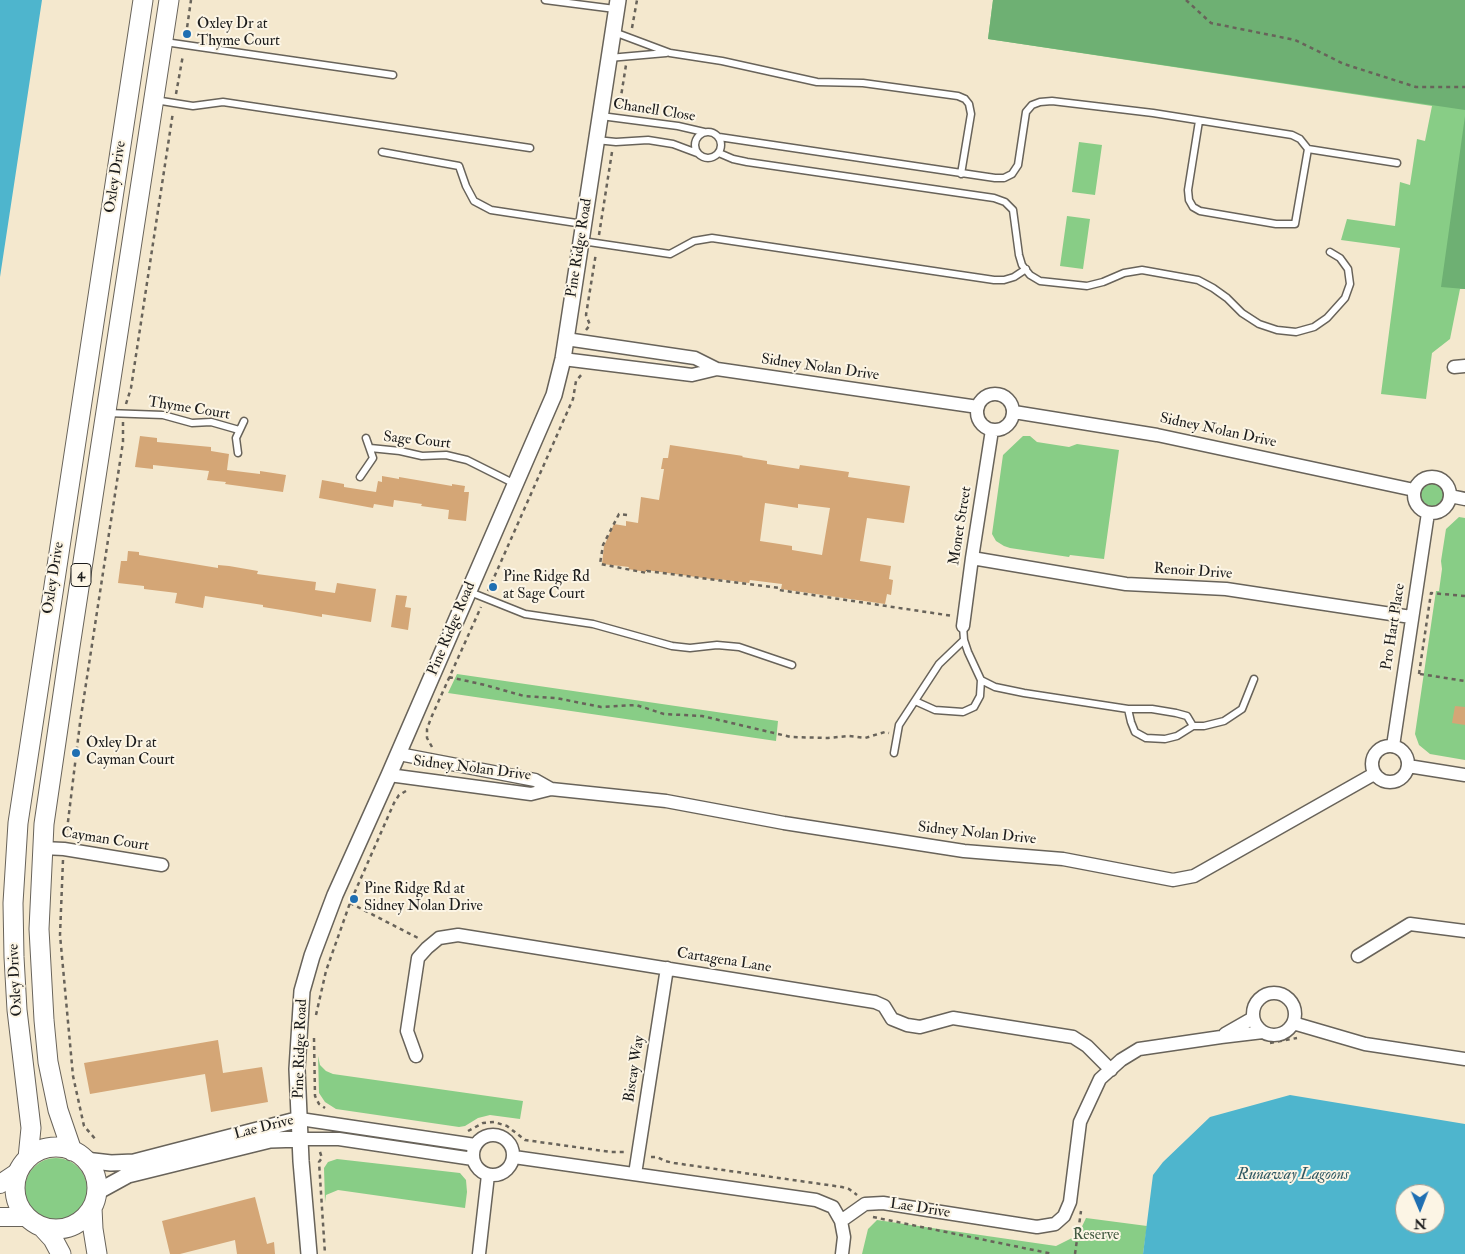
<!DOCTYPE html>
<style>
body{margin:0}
#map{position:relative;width:1465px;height:1254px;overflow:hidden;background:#f4e8ce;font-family:"IM FELL Double Pica",serif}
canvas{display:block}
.north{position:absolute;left:1395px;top:1184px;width:50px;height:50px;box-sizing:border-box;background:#fcf5e5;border:1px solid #a29e95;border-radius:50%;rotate:179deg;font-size:14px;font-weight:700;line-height:20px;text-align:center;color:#1c1c1c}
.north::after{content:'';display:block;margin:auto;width:18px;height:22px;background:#1f6fb2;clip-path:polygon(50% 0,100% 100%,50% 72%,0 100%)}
</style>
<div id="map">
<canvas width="1465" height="1254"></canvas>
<div class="north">N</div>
</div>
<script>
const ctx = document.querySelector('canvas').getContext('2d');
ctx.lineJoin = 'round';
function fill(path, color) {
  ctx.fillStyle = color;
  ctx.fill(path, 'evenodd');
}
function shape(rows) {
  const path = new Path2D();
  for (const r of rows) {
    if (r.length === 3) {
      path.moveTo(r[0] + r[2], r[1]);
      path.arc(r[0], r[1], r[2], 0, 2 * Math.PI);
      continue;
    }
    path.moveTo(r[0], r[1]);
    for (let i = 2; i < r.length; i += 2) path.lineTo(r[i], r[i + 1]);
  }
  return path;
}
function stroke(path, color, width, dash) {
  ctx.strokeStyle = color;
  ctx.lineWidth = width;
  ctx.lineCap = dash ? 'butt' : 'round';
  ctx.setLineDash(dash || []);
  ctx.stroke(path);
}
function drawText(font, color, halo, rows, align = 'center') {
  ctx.font = font + ' "IM FELL Double Pica",serif';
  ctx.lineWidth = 4;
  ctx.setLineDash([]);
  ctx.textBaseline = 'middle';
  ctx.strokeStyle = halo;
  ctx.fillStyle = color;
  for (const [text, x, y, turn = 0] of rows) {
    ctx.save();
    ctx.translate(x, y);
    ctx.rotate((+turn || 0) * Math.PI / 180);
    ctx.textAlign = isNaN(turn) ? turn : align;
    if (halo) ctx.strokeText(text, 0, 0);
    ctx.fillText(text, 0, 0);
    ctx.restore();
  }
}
fill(shape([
 [993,0,1465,0,1465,289,1460,289,1450,339,1432,353,1426,399,1381,394,1400,248,1341,240,1347,219,1395,226,1400,182,1410,185,1417,139,1425,141,1432,106,988,39],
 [1079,142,1102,145,1095,195,1072,192],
 [1067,216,1090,219,1083,269,1060,266],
 [1023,436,1030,436,1037,442,1069,447,1077,444,1119,450,1104,559,1070,555,1069,557,1010,548,1004,546,996,541,992,534,1003,455],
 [1432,495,13],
 [1459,517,1465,518,1465,760,1430,754,1419,745,1415,734,1436,591,1439,591,1442,569,1441,561,1446,529],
 [457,674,778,721,776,741,448,693],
 [318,1056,320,1065,326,1071,333,1074,523,1101,520,1119,490,1115,478,1118,465,1126,459,1127,336,1109,325,1102,319,1093],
 [56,1189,31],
 [337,1159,460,1173,466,1180,467,1192,465,1208,338,1190,326,1195,325,1202,324,1168,328,1162],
 [1086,1218,1147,1226,1143,1254,862,1254,868,1229,877,1220,1056,1246,1078,1235]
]), '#88cd86');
fill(shape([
 [993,0,1465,0,1465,110,988,39],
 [1465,116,1465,289,1441,287]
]), '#6eb073');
fill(shape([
 [0,0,42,0,0,277],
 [1290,1095,1465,1124,1465,1254,1143,1254,1153,1175,1163,1162,1210,1117],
 [1405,1194,1435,1194,1435,1224,1405,1224]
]), '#4eb5cd');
fill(shape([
 [140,436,157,438,157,442,211,447,211,451,229,454,227,470,260,474,260,471,286,475,283,492,225,484,226,482,207,480,209,471,153,465,153,469,135,467],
 [670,445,743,456,742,457,767,461,767,464,799,469,800,465,849,472,848,477,910,486,904,523,867,518,860,561,891,566,889,579,893,580,891,595,887,594,885,604,781,589,782,584,750,580,749,583,718,579,718,580,646,570,646,572,628,569,629,567,602,564,604,546,614,524,626,526,626,521,638,523,641,497,659,500,664,469,661,469,663,458,668,458],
 [765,503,798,508,798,504,830,508,822,555,792,550,792,546,760,541],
 [382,476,399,479,399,477,452,486,452,484,465,486,464,492,469,492,466,521,448,519,449,510,421,506,422,504,394,500,393,507,374,504,373,508,319,498,322,480,344,484,344,487,376,492,378,481,382,482],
 [128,551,139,552,139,555,218,568,218,565,229,566,258,571,257,574,316,582,315,590,335,593,337,583,376,589,371,622,322,614,322,617,294,612,263,607,263,605,205,596,203,608,175,603,177,593,144,589,144,586,118,583,121,561,127,561],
 [396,595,407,596,405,607,411,608,408,630,391,627],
 [1455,706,1465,707,1465,725,1452,723],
 [218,1040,223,1073,262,1067,268,1102,211,1112,205,1074,90,1094,84,1063],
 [255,1197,267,1244,274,1242,275,1254,237,1254,235,1240,180,1254,170,1254,162,1221]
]), '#d4a676');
const service = shape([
 [545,0,615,9],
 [614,32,670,53,722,61,817,82,863,83,958,96,965,99,969,104,971,114,961,174],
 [165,42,393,75],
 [609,58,666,53],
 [155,100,193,106,223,102,530,148],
 [601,116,678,126,704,132],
 [708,145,13],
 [719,137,995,178,1004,178,1012,174,1018,165,1026,112,1032,105,1040,102,1052,101,1153,113,1292,135,1300,139,1308,149,1295,224,1276,224,1200,211,1193,207,1189,200,1188,190,1199,121],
 [596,140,616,142,648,140,673,144,697,153],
 [1308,149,1397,163],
 [382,152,459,166,466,186,474,201,491,210,583,224],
 [719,153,733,159,747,162,994,198,1005,202,1013,210,1019,255,1022,265,1030,275,1040,281,1087,286,1103,282,1124,273,1142,270,1198,280,1213,288,1227,298,1242,313,1259,324,1277,330,1296,332,1314,327,1327,318,1345,298,1350,284,1348,269,1340,258,1330,252],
 [582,241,670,254,694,241,712,238,994,280,1004,280,1014,277,1026,269],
 [107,413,163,415,192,423,211,422,239,430],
 [370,448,400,451,422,456,446,455,467,460,515,484],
 [238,453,236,438,244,421],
 [360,477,373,458,366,438],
 [470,592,525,614,593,624,672,646,690,648,717,645,739,647,792,665],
 [963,626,964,640,968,652,981,680,995,687,1024,693,1128,709,1152,709,1176,713,1187,716,1193,726,1204,726,1224,721,1242,709,1254,679],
 [915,701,935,710,963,712,974,707,980,696,981,680],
 [1128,709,1131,722,1135,732,1146,738,1165,739,1177,736,1193,726],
 [894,753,899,725,939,664,964,640]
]);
const minor = shape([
 [566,339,695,358,717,369,978,407],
 [563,359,692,375,717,369],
 [1454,367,1465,366],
 [995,412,18],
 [1014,412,1157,435,1414,490],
 [1432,495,18],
 [1450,496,1465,499],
 [972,558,1126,584,1226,589,1411,617],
 [963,626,972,558,992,430],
 [1390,764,18],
 [1393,746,1428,513],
 [399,754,535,780,551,789],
 [1408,766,1465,775],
 [389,775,531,794,551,789,666,801,784,823,964,851,1063,859,1173,880,1194,876,1374,774],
 [42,848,64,849,162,865],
 [1358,956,1410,924,1465,931],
 [1274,1014,21],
 [1293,1023,1365,1044,1465,1059],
 [1225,1034,1253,1018],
 [416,1056,407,1031,418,958,427,948,439,938,458,935,875,1002,884,1006,892,1019,907,1025,920,1027,953,1018,1073,1037,1087,1046,1111,1070],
 [300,1119,475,1145],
 [493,1155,20],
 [301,1139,339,1139,473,1159],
 [514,1157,816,1200,833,1207,841,1221,844,1237,842,1254],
 [635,1174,667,968],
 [841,1221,865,1204,883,1203,1037,1227,1055,1224,1064,1216,1070,1202,1080,1122,1100,1079,1121,1060,1139,1049,1221,1037,1263,1032],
 [479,1254,488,1175]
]);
const tertiary = shape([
 [85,1160,111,1163,134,1162,300,1119],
 [97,1192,128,1175,270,1140,301,1139],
 [309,1254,301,1161,297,1069,302,991,312,956,335,895,389,775,554,395,563,359,618,0]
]);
const secondary = shape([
 [0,1184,18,1172],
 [0,1217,27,1217]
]);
const primary = shape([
 [56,1188,41],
 [72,1151,58,1110,48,1062,44,1020,39,929,44,824,69,653,169,0],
 [28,1158,31,1128,17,1010,14,957,13,903,18,823,143,0],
 [92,1208,93,1229,97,1254],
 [42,1227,53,1239,61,1254]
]);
stroke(service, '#68635a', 9);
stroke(minor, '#68635a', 15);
stroke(tertiary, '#68635a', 18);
stroke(secondary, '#68635a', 20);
stroke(primary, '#68635a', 21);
stroke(shape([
 [1186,0,1211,23,1295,40,1344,64,1416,87,1465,87],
 [632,28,637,0],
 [186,35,191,0],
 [176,94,183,55],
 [619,109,626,65],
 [599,235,612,152],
 [586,330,590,325,586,315,596,253],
 [126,404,131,388,173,112],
 [627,515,619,514,603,545,600,564,647,573,647,571,779,588,779,590,953,616],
 [488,591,573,399,576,381,582,374],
 [1419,674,1431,593,1465,596],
 [1420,674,1465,681],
 [449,677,485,685,524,696,556,698,601,707,636,705,664,714,702,716,791,737,828,738,849,736,865,738,885,732,889,733],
 [432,747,427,738,427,729,431,718,481,607],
 [66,838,80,723,123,442,123,422],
 [63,860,60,935,73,1076,84,1126,97,1141],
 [350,903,420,939],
 [316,1015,326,971,350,903,394,803,399,795,406,791],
 [314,1038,315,1096,319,1104,325,1108],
 [1270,1043,1297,1038],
 [468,1131,483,1123,494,1122,507,1126,525,1140,611,1152,626,1152],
 [320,1152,322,1158,319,1162,325,1254],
 [651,1157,657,1157,665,1161,674,1163,842,1187,849,1189,857,1195],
 [873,1217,1053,1254],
 [1075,1254,1081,1211]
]), '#68635a', 2.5, [4, 4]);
stroke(service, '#fff', 6);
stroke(minor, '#fff', 12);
stroke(tertiary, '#fff', 15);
stroke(secondary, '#fff', 18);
stroke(primary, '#fff', 19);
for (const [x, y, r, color] of [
 [187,34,5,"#1f6fb2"],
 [493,587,5,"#1f6fb2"],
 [76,753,5,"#1f6fb2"],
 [354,899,5,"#1f6fb2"]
]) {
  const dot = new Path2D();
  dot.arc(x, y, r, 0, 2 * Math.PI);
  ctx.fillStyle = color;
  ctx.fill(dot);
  stroke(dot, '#fcf5e5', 2);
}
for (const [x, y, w] of [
 [81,575,20]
]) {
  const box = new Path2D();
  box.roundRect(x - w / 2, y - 11.5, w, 23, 4);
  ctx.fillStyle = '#fcf5e5';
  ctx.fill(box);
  stroke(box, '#1c1c1c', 1);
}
drawText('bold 14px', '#1c1c1c', null, [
 ["4",81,575]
]);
drawText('15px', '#1c1c1c', '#fcf5e5', [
 ["Oxley Dr at",197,25],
 ["Thyme Court",197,42],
 ["Pine Ridge Rd",503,578],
 ["at Sage Court",503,595],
 ["Oxley Dr at",86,744],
 ["Cayman Court",86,761],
 ["Pine Ridge Rd at",364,890],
 ["Sidney Nolan Drive",364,907]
], 'left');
drawText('15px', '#1c1c1c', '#fcf5e5', [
 ["Chanell Close",654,111,9],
 ["Oxley Drive",116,177,-81],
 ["Pine Ridge Road",580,248,-81],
 ["Sidney Nolan Drive",820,368,8],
 ["Thyme Court",189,409,9],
 ["Sidney Nolan Drive",1218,431,12],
 ["Sage Court",417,441,6],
 ["Monet Street",961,526,-81],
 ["Renoir Drive",1193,572,4],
 ["Oxley Drive",54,578,-81],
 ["Pro Hart Place",1394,627,-81],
 ["Pine Ridge Road",452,629,-67],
 ["Sidney Nolan Drive",472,769,7],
 ["Sidney Nolan Drive",977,834,6],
 ["Cayman Court",105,840,9],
 ["Cartagena Lane",724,961,9],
 ["Oxley Drive",16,980,-93],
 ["Pine Ridge Road",301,1049,-88],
 ["Biscay Way",635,1069,-81],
 ["Lae Drive",264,1128,-14],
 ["Lae Drive",920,1209,9]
]);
drawText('15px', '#425a41', '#fcf5e5', [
 ["Reserve",1096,1236]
]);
drawText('italic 16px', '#305963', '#fcf5e5', [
 ["Runaway Lagoons",1293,1176]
]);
</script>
